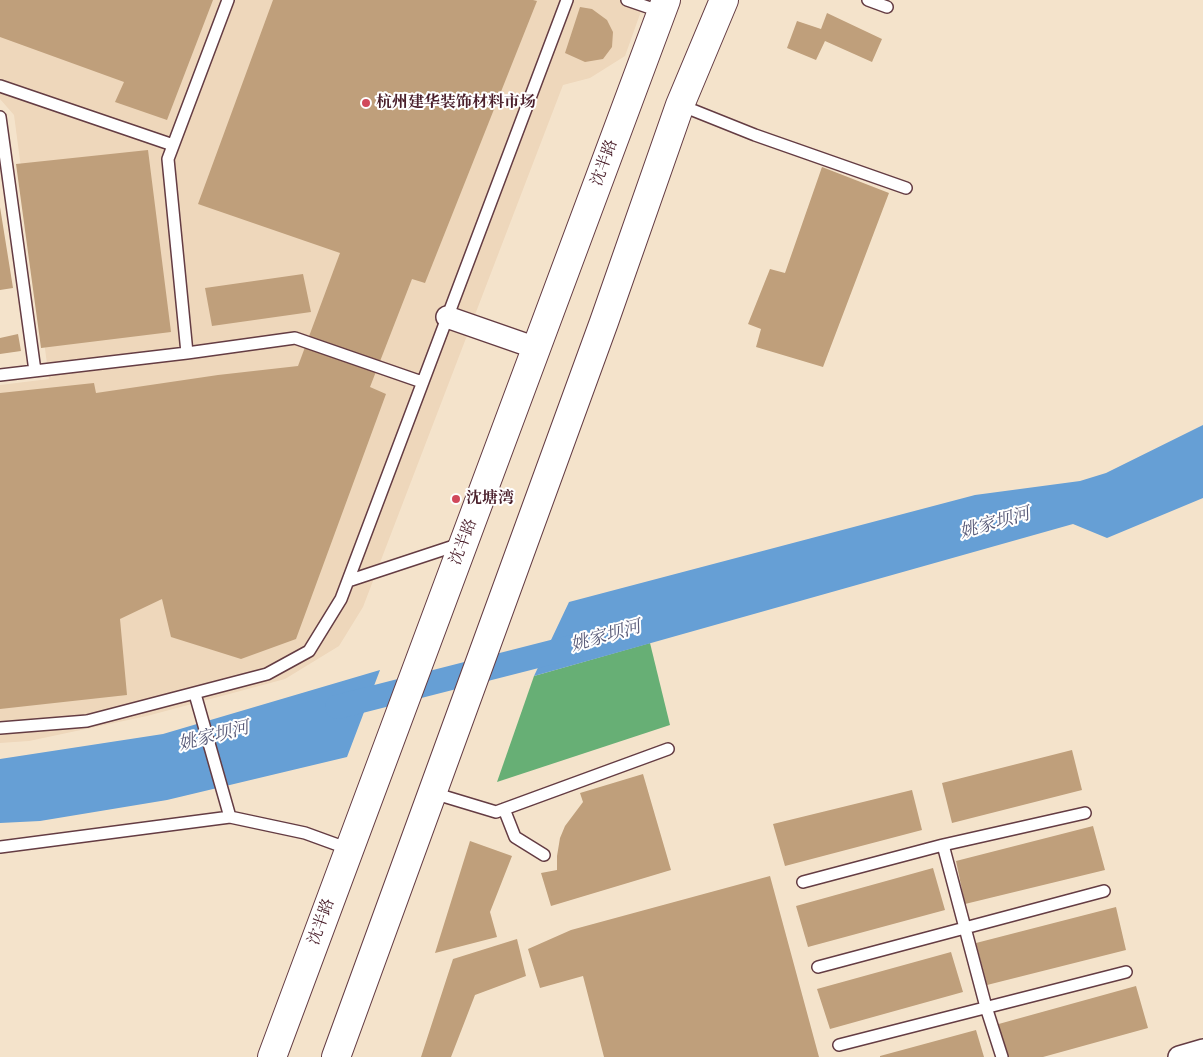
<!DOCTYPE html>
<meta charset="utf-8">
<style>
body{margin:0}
canvas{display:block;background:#f4e3cb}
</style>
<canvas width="1203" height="1057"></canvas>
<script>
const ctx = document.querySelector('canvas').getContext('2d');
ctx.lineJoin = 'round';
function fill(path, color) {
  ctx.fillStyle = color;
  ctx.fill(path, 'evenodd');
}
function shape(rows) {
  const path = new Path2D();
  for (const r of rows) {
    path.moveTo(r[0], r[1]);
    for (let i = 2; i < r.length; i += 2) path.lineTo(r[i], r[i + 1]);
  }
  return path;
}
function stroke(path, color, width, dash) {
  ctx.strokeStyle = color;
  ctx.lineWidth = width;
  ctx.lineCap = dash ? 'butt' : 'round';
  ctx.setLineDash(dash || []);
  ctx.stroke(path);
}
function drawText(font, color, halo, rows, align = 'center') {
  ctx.font = font + ' "Libre Bodoni","Noto Serif SC",serif';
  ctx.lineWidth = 4;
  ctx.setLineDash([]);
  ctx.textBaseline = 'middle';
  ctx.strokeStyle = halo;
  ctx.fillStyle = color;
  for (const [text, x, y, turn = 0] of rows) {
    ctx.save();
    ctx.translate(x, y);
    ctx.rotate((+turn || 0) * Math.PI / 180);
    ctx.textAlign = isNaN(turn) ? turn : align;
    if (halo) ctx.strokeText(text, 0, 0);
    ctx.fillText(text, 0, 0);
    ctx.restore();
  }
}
fill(shape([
 [0,0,645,0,625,56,590,78,563,85,363,607,339,646,285,679,147,716,29,741,0,743,0,385,49,379,14,115,0,99]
]), '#eed7bb');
fill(shape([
 [650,643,670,725,497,782,534,676]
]), '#67af75');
fill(shape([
 [1203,425,1203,498,1107,538,1073,524,534,676,569,602,975,495,1080,481,1106,473],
 [380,670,347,757,167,800,40,821,0,823,0,759,163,734]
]), '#669fd5');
stroke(shape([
 [337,707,576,646]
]), '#669fd5', 24);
fill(shape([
 [0,0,213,0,167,120,115,102,124,82,0,37],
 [273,0,533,0,537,1,425,283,412,279,370,387,386,394,296,639,241,659,171,637,162,599,120,619,127,695,0,709,0,393,94,383,96,393,218,375,298,366,340,253,198,204],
 [580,7,592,9,607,20,613,32,612,47,603,59,585,62,565,53],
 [827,13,882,39,872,62,825,41,816,60,787,48,797,21,821,29],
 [148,150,171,332,41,348,16,164],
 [822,167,889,193,823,367,756,347,761,329,748,324,770,269,785,273],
 [0,207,13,288,0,290],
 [303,274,311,312,212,326,205,288],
 [18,334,21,351,0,354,0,338],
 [1072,750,1082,790,952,823,942,783],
 [643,774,671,870,551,906,541,873,557,870,557,856,560,838,565,826,583,802,580,793],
 [912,790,922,830,785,866,773,824],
 [1093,826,1105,870,965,904,956,861],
 [470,841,512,856,490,912,497,937,435,953],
 [933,868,945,910,808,947,796,906],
 [770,876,819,1057,604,1057,583,976,540,988,528,949,571,930],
 [1116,907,1126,950,987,985,976,943],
 [517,939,526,976,475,995,451,1057,421,1057,453,959],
 [951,952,963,992,830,1029,817,989],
 [1136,986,1148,1028,1043,1057,1004,1057,995,1025],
 [976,1030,984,1057,880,1057,880,1056]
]), '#bf9f7b');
const service = shape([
 [627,0,662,12],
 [868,0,887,7],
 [0,86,173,145],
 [680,105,755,135,906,188],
 [0,117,35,371],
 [187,353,168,159,228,0],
 [0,375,187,353,295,338,422,382],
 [348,581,460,544],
 [195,694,230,817],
 [0,728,87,721,267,674,309,651,341,599,567,0],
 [433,793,496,812,668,749],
 [504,809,515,837,544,855],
 [943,845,986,1007,1002,1057],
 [0,847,230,817,305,833,349,849],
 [803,882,943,845,1085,813],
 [818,967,1104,891],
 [839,1045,1126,972]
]);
const minor = shape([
 [447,317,536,348],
 [1179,1057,1203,1050]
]);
const primary = shape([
 [272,1057,666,0],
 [336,1057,604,322,680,105,724,0]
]);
stroke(service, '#643c43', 14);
stroke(minor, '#643c43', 24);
stroke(primary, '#643c43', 30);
stroke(service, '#fff', 11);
stroke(minor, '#fff', 21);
stroke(primary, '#fff', 28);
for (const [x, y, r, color] of [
 [366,103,5,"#d1495b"],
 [456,499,5,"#d1495b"]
]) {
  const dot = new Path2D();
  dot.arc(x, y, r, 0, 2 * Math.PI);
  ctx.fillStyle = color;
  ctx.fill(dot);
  stroke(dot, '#fff', 2);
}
drawText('bold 16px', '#4a1f2b', '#fff', [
 ["杭州建华装饰材料市场",376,103],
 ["沈塘湾",466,499]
], 'left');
drawText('16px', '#4a1f2b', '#fff', [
 ["沈半路",605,163,-70],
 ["沈半路",464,542,-69],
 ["沈半路",322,922,-70]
]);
drawText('italic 18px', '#575977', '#fff', [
 ["姚家坝河",995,524,-16],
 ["姚家坝河",606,637,-16],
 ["姚家坝河",214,737,-14]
]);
</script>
